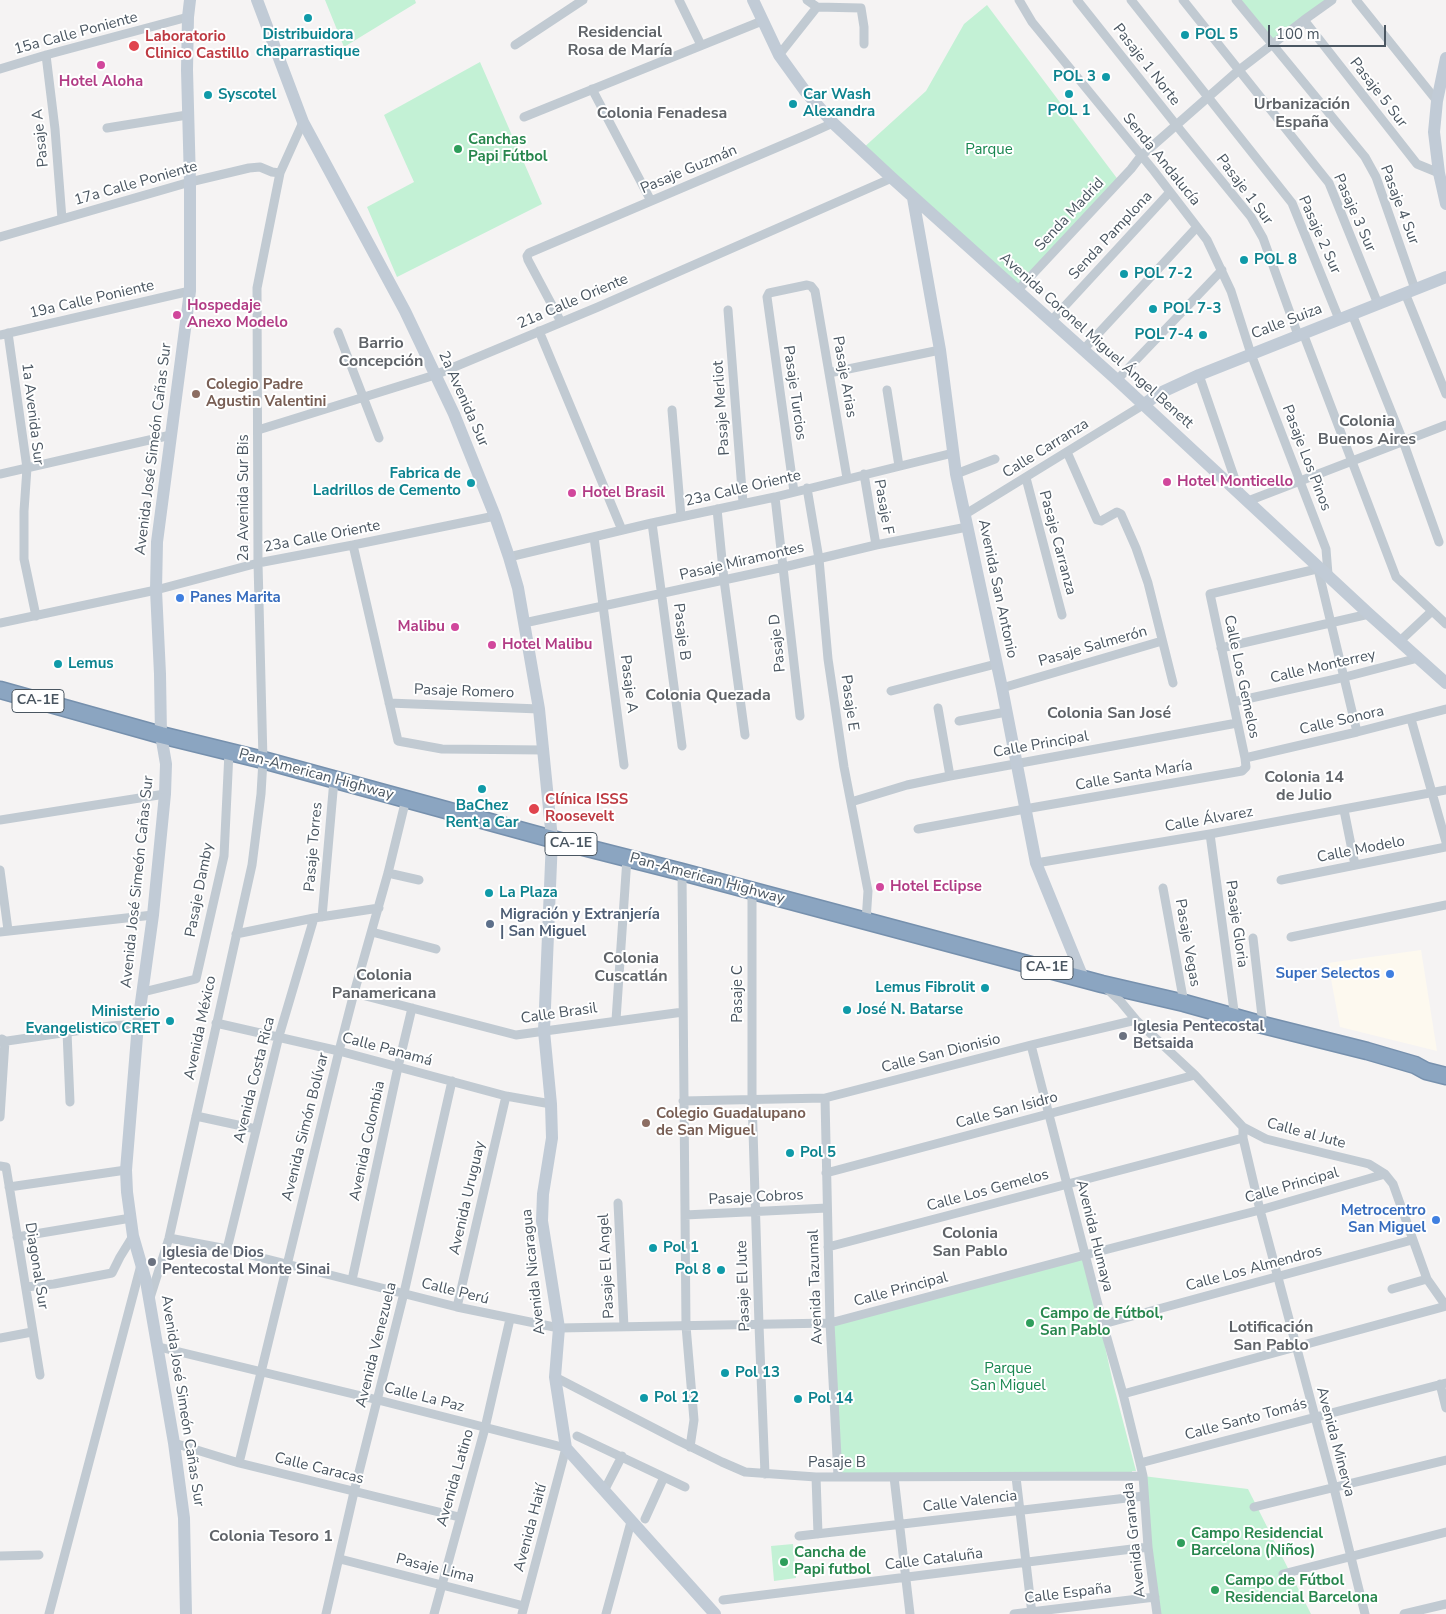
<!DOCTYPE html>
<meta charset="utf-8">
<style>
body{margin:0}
#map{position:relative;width:1446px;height:1614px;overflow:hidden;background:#f5f3f3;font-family:"Nunito Sans",sans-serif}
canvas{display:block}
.scale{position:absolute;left:1268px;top:25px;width:118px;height:22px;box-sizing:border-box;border:2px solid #4a5661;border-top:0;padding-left:6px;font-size:15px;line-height:18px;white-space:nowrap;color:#4a5661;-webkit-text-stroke:4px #fff;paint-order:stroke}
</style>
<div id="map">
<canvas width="1446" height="1614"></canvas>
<div class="scale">100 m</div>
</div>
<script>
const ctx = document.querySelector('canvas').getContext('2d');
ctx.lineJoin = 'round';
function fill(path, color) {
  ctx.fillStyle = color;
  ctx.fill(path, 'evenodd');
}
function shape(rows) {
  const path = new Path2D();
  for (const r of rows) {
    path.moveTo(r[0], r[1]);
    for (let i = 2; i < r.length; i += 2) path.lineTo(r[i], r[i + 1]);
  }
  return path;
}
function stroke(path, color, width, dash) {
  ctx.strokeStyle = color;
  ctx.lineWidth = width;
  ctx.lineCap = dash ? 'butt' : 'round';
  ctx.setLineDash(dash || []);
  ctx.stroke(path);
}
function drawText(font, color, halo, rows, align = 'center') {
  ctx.font = font + ' "Nunito Sans",sans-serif';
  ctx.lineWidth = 4;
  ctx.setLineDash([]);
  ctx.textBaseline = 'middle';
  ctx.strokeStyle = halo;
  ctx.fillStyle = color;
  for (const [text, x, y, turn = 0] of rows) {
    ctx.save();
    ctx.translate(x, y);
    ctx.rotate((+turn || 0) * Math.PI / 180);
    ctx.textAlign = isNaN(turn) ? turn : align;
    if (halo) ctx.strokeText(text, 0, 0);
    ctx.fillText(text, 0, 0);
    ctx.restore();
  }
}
fill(shape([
 [1421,950,1437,1051,1340,1027,1328,963]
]), '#fdf9ef');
fill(shape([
 [325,0,415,0,416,3,344,47],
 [1236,0,1333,0,1270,43],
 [987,5,1119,181,1017,291,861,150,926,91,964,24],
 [480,62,542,204,397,277,367,207,414,182,384,115],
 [1085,1255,1113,1383,1136,1471,1132,1471,1133,1477,838,1476,830,1323],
 [1143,1476,1248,1489,1311,1614,1157,1614],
 [793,1544,796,1578,774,1581,771,1546]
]), '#c3f1d5');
const highway = shape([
 [0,690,161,735,263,760,552,839,682,872,1102,984,1184,1003,1263,1025,1367,1051,1415,1065,1426,1071,1446,1076]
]);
stroke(highway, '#7690ad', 19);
stroke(shape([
 [679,0,701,45],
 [807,0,817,7,861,8,864,27,864,44],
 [1019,0,1032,22,1154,171,1207,240,1231,291,1251,354,1326,549,1328,574],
 [1077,0,1181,131,1251,217,1263,238,1298,335],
 [1131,0,1292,203,1339,319],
 [1183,0,1329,183,1378,304],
 [1236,0,1365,157,1376,177,1415,289],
 [1356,0,1437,101],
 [1304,20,1417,164,1439,173],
 [515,45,583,0],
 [46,55,55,129,62,219],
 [779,55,817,7],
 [0,69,46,55,188,17],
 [592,89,651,201],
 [524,117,762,21],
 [107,128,187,115],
 [0,237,190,182,249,168,260,167,272,172,280,173],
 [1017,291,1131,169,1141,156,1239,70,1304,20,1332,0],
 [1405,293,1446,394],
 [728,310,743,503],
 [1352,314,1403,441,1439,542],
 [1051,321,1170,192],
 [561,322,528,260,527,256,529,253,806,135,833,123],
 [539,331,622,530],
 [338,332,379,438],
 [8,333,27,468,24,511,24,559,36,616],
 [1303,333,1396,577,1446,624],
 [0,335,190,291],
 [1083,350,1197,227],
 [829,373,940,350],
 [1199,375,1239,491],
 [1117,380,1222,270],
 [887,390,899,466],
 [672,410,681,517],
 [258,430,435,375,598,307,892,178],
 [1067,452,1097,520,1101,521,1117,512,1121,514,1136,548,1148,583,1173,683],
 [0,474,171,435],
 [864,474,876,545],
 [956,474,995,459],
 [1026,478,1062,615],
 [807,488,819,559,828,659,844,767,868,891,866,921],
 [794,492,767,297,769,293,807,285,811,286,815,291,847,478],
 [775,497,800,716],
 [1248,501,1446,425],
 [717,509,724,580,745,735],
 [964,515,1143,405],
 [652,523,682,746],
 [594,537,624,765],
 [353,545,398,741,442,749,544,750],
 [509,557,652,523,775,497,953,453],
 [1318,569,1357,732],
 [0,623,156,590,258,563,353,545,495,516],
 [524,623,784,567,876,545,967,527],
 [1400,641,1432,611],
 [1221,648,1369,614],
 [1002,688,1162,641],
 [891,691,996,664],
 [1233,702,1345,677,1418,658],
 [389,703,539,709],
 [938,708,950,776],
 [1411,719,1446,842],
 [959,721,1006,712],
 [1245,758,1357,732,1446,709],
 [851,802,907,785,950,776,1237,723],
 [1344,810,1355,865],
 [0,820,165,794],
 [918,829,1025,809,1242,771,1246,767,1245,758,1210,594,1321,568],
 [1210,834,1235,1018],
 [1036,863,1210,834,1446,790],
 [0,870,8,930],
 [682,872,686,1326,694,1420,690,1447],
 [388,873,419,880],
 [1281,880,1446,847],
 [1163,888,1184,1003],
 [752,891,752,1098,759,1325,765,1474],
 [322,917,334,780],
 [0,932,153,915],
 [372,932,436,949],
 [236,934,314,918,379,908],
 [1291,937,1446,905],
 [1253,938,1263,1025],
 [1105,987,1121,1002,1136,1020,1195,1075,1243,1127,1266,1139,1369,1164,1385,1174,1393,1184,1427,1279,1446,1306],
 [143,992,196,979,224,856,229,752],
 [354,993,516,1035,683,1012],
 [616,1020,627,858],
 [216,1023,339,1051,506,1096,551,1104],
 [67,1032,70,1102],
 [0,1042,110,1026,138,1024],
 [1031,1045,1103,1324,1123,1394,1140,1463,1143,1476,1148,1547,1157,1614],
 [825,1098,830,1323,838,1476],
 [683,1101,825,1098,1031,1045,1136,1020],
 [196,1116,256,1129],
 [0,1117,5,1041,2,1039],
 [1243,1127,1243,1138,1260,1210,1334,1488,1365,1614],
 [0,1166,6,1167,8,1179,40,1375],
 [826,1173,1195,1075],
 [9,1187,126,1170],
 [618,1203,624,1327],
 [685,1215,827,1208],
 [17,1237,131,1218],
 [169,1238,227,1249,457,1307,559,1328,830,1323,1085,1255,1260,1210,1385,1174],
 [828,1247,1243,1138],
 [227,1249,279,1036,314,918],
 [352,1280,398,1067,412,1008],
 [26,1287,54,1284,112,1273,120,1257,133,1236],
 [1392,1289,1427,1279],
 [150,1298,169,1238,252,865,261,794,263,760,258,563,257,288,280,173,303,122],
 [457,1307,506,1096],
 [1103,1324,1412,1240],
 [0,1338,32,1332],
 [159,1347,378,1400,566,1448,522,1614],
 [555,1377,677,1440,722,1462,745,1472,816,1477,1143,1476],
 [1440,1384,1446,1408],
 [1123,1394,1446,1306],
 [577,1436,685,1487],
 [174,1443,239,1463,459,1517],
 [239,1463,339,1051,354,993,388,873,406,799],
 [1140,1463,1446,1383],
 [816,1477,818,1534],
 [894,1477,910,1614],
 [1016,1477,1032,1614],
 [604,1491,622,1456],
 [1254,1507,1446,1460],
 [645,1519,664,1477],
 [799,1536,1144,1496],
 [0,1556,39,1555],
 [340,1559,524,1606],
 [1283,1574,1446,1532],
 [723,1600,1148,1547],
 [49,1614,141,1265],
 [326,1614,354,1492,404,1293,452,1081],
 [434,1614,485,1428,510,1319],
 [606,1614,631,1522],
 [1014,1614,1155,1597],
 [1404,1614,1446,1604]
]), '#c1cad2', 9);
stroke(shape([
 [257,0,303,122,405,311,454,414,495,516,509,557,518,588,539,709,552,839,544,1031,551,1104,552,1138,543,1194,542,1221,559,1328,555,1377,566,1448,715,1614],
 [753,0,779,55,805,91,833,123,892,178,1117,380,1369,614,1446,683],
 [1446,58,1437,101,1434,132,1439,173,1446,204],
 [913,198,940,350,956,474,1002,688,1036,863,1083,978],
 [1143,405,1160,393,1199,375,1446,277],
 [186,1614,184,1518,174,1443,146,1281,133,1236,127,1192,126,1170,138,1024,153,915,165,794,166,764,161,735,160,674,156,590,157,542,190,291,190,182,187,70,188,17,190,0]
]), '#c1cbd6', 12);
stroke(highway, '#8ba5c1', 16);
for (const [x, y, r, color] of [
 [308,18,5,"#0f9aa8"],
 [1185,35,5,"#0f9aa8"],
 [134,46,6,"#e0444e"],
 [101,65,5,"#d1479c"],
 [1106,77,5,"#0f9aa8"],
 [1069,94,5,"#0f9aa8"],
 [208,95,5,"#0f9aa8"],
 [793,104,5,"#0f9aa8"],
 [458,149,5,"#2e9e5b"],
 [1244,260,5,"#0f9aa8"],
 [1124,274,5,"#0f9aa8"],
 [1153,309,5,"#0f9aa8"],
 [177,315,5,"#d1479c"],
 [1203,335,5,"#0f9aa8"],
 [196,394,5,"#8d6e63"],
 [1167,482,5,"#d1479c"],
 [471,483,5,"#0f9aa8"],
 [572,493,5,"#d1479c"],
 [180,598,5,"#3f7fe0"],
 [455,627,5,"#d1479c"],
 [492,645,5,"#d1479c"],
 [58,664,5,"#0f9aa8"],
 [482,789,5,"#0f9aa8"],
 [534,809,6,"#e0444e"],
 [880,887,5,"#d1479c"],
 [489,893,5,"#0f9aa8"],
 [490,924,5,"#5c6f8a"],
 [1390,974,5,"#3f7fe0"],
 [985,988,5,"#0f9aa8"],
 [847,1010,5,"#0f9aa8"],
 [170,1021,5,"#0f9aa8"],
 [1123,1036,5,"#6b7280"],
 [646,1123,5,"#8d6e63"],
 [790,1153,5,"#0f9aa8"],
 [1436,1220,5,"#3f7fe0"],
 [653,1248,5,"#0f9aa8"],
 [152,1262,5,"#6b7280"],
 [721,1270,5,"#0f9aa8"],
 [1030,1323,5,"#2e9e5b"],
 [725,1373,5,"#0f9aa8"],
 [644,1398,5,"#0f9aa8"],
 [798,1399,5,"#0f9aa8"],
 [1181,1543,5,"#2e9e5b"],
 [784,1562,5,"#2e9e5b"],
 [1215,1590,5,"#2e9e5b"]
]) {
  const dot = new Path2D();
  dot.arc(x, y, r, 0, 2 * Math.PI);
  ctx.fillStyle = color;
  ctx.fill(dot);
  stroke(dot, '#fff', 2);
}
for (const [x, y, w] of [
 [38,701,52],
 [571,844,52],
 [1047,968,52]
]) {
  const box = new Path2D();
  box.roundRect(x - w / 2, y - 11.5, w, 23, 4);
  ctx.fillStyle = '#fff';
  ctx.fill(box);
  stroke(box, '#4a5661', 1);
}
drawText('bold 14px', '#4a5661', null, [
 ["CA-1E",38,701],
 ["CA-1E",571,844],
 ["CA-1E",1047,968]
]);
drawText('15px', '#4a5661', '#fff', [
 ["15a Calle Poniente",76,34,-15],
 ["Pasaje 1 Norte",1146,65,52],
 ["Pasaje 5 Sur",1378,93,52],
 ["Pasaje A",41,138,-96],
 ["Senda Andalucía",1161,160,51],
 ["Pasaje Guzmán",689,170,-23],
 ["17a Calle Poniente",136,184,-16],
 ["Pasaje 1 Sur",1244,190,53],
 ["Pasaje 4 Sur",1399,205,69],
 ["Pasaje 3 Sur",1354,213,66],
 ["Senda Madrid",1070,215,-47],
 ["Pasaje 2 Sur",1319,235,66],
 ["Senda Pamplona",1111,236,-47],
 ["19a Calle Poniente",92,300,-13],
 ["21a Calle Oriente",573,302,-23],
 ["Calle Suiza",1287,322,-21],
 ["Avenida Coronel Miguel Ángel Benett",1096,341,42],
 ["Pasaje Arias",844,377,80],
 ["Pasaje Turcios",794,393,82],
 ["2a Avenida Sur",463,399,66],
 ["Pasaje Merliot",722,408,-94],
 ["1a Avenida Sur",32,414,83],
 ["Avenida José Simeón Cañas Sur",154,449,-83],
 ["Calle Carranza",1046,449,-32],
 ["Pasaje Los Pinos",1306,458,69],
 ["23a Calle Oriente",743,489,-13],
 ["2a Avenida Sur Bis",244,498,-90],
 ["Pasaje F",883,507,80],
 ["23a Calle Oriente",322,537,-11],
 ["Pasaje Carranza",1057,543,75],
 ["Pasaje Miramontes",742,562,-13],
 ["Avenida San Antonio",997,589,78],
 ["Pasaje B",681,632,83],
 ["Pasaje D",778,643,-96],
 ["Pasaje Salmerón",1093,647,-16],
 ["Calle Monterrey",1323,667,-13],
 ["Calle Los Gemelos",1241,677,78],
 ["Pasaje A",628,684,83],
 ["Pasaje Romero",464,692,2],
 ["Pasaje E",849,703,82],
 ["Calle Sonora",1342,721,-13],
 ["Calle Principal",1041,745,-10],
 ["Pan-American Highway",316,775,15],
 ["Calle Santa María",1134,776,-10],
 ["Calle Álvarez",1209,820,-10],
 ["Pasaje Torres",314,847,-85],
 ["Calle Modelo",1361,850,-11],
 ["Pan-American Highway",707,879,15],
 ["Avenida José Simeón Cañas Sur",138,882,-84],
 ["Pasaje Damby",200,890,-79],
 ["Pasaje Gloria",1236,924,82],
 ["Pasaje Vegas",1187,943,80],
 ["Pasaje C",738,994,-90],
 ["Calle Brasil",559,1014,-8],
 ["Avenida México",201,1028,-78],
 ["Calle Panamá",387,1050,15],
 ["Calle San Dionisio",941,1054,-14],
 ["Avenida Costa Rica",255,1080,-76],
 ["Calle San Isidro",1007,1111,-15],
 ["Avenida Simón Bolívar",306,1127,-76],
 ["Calle al Jute",1306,1134,15],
 ["Avenida Colombia",368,1141,-78],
 ["Calle Principal",1292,1186,-16],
 ["Calle Los Gemelos",988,1191,-15],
 ["Avenida Uruguay",468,1198,-77],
 ["Pasaje Cobros",756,1198,-3],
 ["Avenida Humaya",1094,1236,76],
 ["Diagonal Sur",36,1266,81],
 ["Pasaje El Angel",607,1266,-93],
 ["Calle Los Almendros",1254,1269,-15],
 ["Avenida Nicaragua",534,1272,-96],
 ["Pasaje El Jute",744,1286,-92],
 ["Avenida Tazumal",816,1287,-92],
 ["Calle Principal",901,1290,-15],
 ["Calle Perú",455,1292,14],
 ["Avenida Venezuela",377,1345,-76],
 ["Calle La Paz",424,1398,14],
 ["Avenida José Simeón Cañas Sur",182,1401,81],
 ["Calle Santo Tomás",1246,1420,-15],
 ["Avenida Minerva",1335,1442,75],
 ["Pasaje B",837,1463],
 ["Calle Caracas",319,1469,14],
 ["Avenida Latino",456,1478,-74],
 ["Calle Valencia",970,1502,-7],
 ["Avenida Haití",531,1528,-75],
 ["Avenida Granada",1135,1540,-96],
 ["Calle Cataluña",934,1560,-7],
 ["Pasaje Lima",435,1569,14],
 ["Calle España",1068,1594,-7]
]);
drawText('bold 15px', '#0d838f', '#fff', [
 ["Distribuidora",308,35,"center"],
 ["chaparrastique",308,52,"center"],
 ["POL 5",1195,35],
 ["POL 3",1096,77,"right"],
 ["Syscotel",218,95],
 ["Car Wash",803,95],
 ["Alexandra",803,112],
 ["POL 1",1069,111,"center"],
 ["POL 8",1254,260],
 ["POL 7-2",1134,274],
 ["POL 7-3",1163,309],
 ["POL 7-4",1193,335,"right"],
 ["Fabrica de",461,474,"right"],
 ["Ladrillos de Cemento",461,491,"right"],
 ["Lemus",68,664],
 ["BaChez",482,806,"center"],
 ["Rent a Car",482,823,"center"],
 ["La Plaza",499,893],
 ["Lemus Fibrolit",975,988,"right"],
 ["José N. Batarse",857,1010],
 ["Ministerio",160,1012,"right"],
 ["Evangelistico CRET",160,1029,"right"],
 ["Pol 5",800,1153],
 ["Pol 1",663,1248],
 ["Pol 8",711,1270,"right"],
 ["Pol 13",735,1373],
 ["Pol 12",654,1398],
 ["Pol 14",808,1399]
], 'left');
drawText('bold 15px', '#be3a42', '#fff', [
 ["Laboratorio",145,37],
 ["Clinico Castillo",145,54],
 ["Clínica ISSS",545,800],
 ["Roosevelt",545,817]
], 'left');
drawText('bold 15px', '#b23c85', '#fff', [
 ["Hotel Aloha",101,82,"center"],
 ["Hospedaje",187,306],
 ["Anexo Modelo",187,323],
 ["Hotel Monticello",1177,482],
 ["Hotel Brasil",582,493],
 ["Malibu",445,627,"right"],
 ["Hotel Malibu",502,645],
 ["Hotel Eclipse",890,887]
], 'left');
drawText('bold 15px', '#27864d', '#fff', [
 ["Canchas",468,140],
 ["Papi Fútbol",468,157],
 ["Campo de Fútbol,",1040,1314],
 ["San Pablo",1040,1331],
 ["Campo Residencial",1191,1534],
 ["Barcelona (Niños)",1191,1551],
 ["Cancha de",794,1553],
 ["Papi futbol",794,1570],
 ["Campo de Fútbol",1225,1581],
 ["Residencial Barcelona",1225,1598]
], 'left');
drawText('15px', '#17864f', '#fff', [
 ["Parque",989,150],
 ["Parque",1008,1369],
 ["San Miguel",1008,1386]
]);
drawText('bold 15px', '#785e54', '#fff', [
 ["Colegio Padre",206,385],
 ["Agustin Valentini",206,402],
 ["Colegio Guadalupano",656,1114],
 ["de San Miguel",656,1131]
], 'left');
drawText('bold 15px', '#366cbe', '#fff', [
 ["Panes Marita",190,598,"left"],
 ["Super Selectos",1380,974],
 ["Metrocentro",1426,1211],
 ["San Miguel",1426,1228]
], 'right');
drawText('bold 15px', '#4e5e75', '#fff', [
 ["Migración y Extranjería",500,915],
 ["| San Miguel",500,932]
], 'left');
drawText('bold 15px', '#5b616d', '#fff', [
 ["Iglesia Pentecostal",1133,1027],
 ["Betsaida",1133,1044],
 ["Iglesia de Dios",162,1253],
 ["Pentecostal Monte Sinai",162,1270]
], 'left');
drawText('bold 16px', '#5f6368', '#fff', [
 ["Residencial",620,33],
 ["Rosa de María",620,51],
 ["Urbanización",1302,105],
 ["España",1302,123],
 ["Colonia Fenadesa",662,114],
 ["Barrio",381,344],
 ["Concepción",381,362],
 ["Colonia",1367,422],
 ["Buenos Aires",1367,440],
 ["Colonia Quezada",708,696],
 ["Colonia San José",1109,714],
 ["Colonia 14",1304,778],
 ["de Julio",1304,796],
 ["Colonia",631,959],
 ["Cuscatlán",631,977],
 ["Colonia",384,976],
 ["Panamericana",384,994],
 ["Colonia",970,1234],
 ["San Pablo",970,1252],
 ["Lotificación",1271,1328],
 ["San Pablo",1271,1346],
 ["Colonia Tesoro 1",271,1537]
]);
</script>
